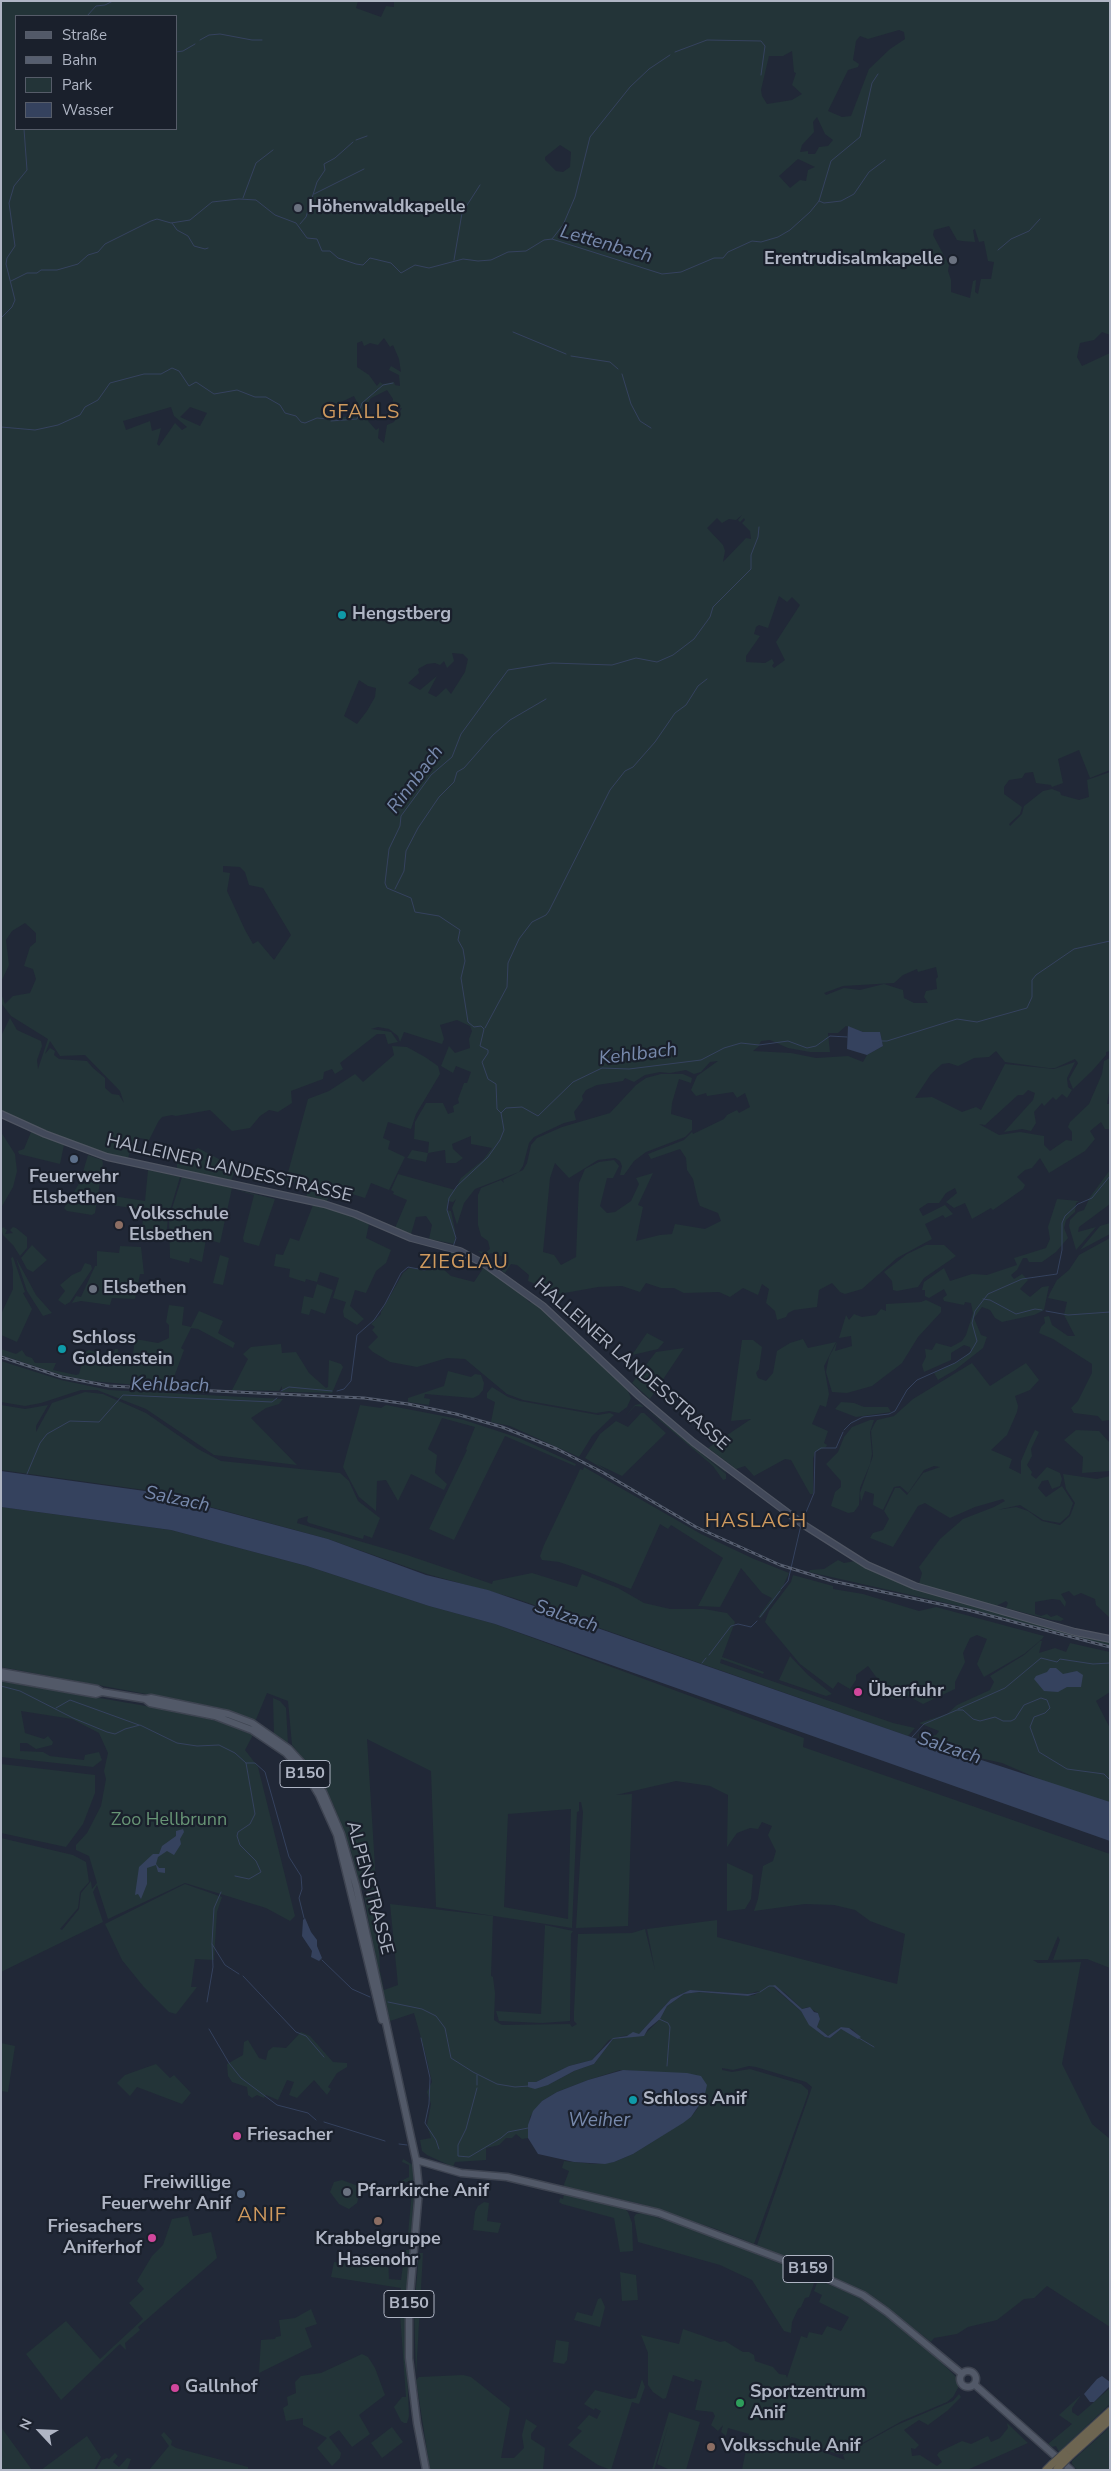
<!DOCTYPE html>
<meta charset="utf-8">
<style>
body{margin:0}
#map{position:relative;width:1111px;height:2471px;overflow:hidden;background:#212837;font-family:"Nunito Sans",sans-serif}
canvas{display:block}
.frame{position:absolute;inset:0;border:2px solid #afb5c4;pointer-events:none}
.legend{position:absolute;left:15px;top:15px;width:162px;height:115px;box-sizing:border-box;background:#1a202c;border:1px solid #565c69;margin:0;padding:6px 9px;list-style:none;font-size:15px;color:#afb5c4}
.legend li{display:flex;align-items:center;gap:10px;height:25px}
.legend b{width:25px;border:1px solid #565c69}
.north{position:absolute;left:15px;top:2406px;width:50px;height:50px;-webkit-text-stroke:4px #1a202c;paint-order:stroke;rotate:295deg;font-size:14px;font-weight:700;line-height:20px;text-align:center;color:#afb5c4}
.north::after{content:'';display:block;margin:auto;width:18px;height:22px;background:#afb5c4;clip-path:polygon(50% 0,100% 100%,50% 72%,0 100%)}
</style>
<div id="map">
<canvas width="1111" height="2471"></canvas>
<div class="frame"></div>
<ul class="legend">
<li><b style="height:6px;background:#525968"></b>Straße</li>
<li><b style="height:6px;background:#565e6f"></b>Bahn</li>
<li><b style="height:14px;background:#233438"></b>Park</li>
<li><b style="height:14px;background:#35425e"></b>Wasser</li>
</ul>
<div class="north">N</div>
</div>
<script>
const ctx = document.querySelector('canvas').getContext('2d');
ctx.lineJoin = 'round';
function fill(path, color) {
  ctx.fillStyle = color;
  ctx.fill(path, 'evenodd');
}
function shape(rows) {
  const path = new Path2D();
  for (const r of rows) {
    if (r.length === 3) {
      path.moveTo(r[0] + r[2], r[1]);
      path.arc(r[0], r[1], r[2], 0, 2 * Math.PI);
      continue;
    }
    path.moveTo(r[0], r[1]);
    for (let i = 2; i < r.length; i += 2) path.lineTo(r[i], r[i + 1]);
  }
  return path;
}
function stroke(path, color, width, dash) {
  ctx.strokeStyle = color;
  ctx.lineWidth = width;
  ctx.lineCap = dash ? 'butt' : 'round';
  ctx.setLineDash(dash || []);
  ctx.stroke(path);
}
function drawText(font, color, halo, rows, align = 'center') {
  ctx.font = font + ' "Nunito Sans",sans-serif';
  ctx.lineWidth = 4.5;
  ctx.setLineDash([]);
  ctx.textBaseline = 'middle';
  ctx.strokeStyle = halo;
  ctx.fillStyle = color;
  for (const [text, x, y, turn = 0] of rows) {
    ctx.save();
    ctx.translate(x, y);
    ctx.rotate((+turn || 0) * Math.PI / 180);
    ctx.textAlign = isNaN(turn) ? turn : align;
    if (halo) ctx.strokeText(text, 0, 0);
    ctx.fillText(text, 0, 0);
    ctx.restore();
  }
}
fill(shape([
 [1,1,358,1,356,8,381,17,386,6,394,7,394,1,1110,1,1110,335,1102,332,1094,340,1080,343,1077,357,1082,366,1110,353,1110,770,1090,778,1079,750,1058,759,1063,783,1052,787,1051,785,1036,783,1033,772,1025,773,1022,778,1009,780,1004,787,1004,794,1022,807,1020,814,1009,824,1010,826,1022,814,1024,806,1043,791,1052,789,1060,792,1061,795,1079,800,1089,797,1087,780,1110,772,1110,1051,1106,1052,1106,1055,1092,1071,1073,1089,1069,1079,1078,1063,1075,1059,1055,1068,1048,1068,1005,1062,996,1051,989,1057,974,1058,958,1066,949,1063,942,1064,931,1074,915,1098,932,1097,962,1112,976,1107,981,1110,1005,1064,1054,1069,1075,1062,1067,1078,1068,1087,1072,1090,1067,1098,1062,1094,1056,1100,1053,1097,1044,1106,1042,1103,1034,1112,1036,1123,1031,1131,1022,1129,1004,1132,1033,1100,1035,1093,1028,1090,1023,1095,1018,1095,985,1125,979,1124,999,1135,1020,1132,1044,1136,1044,1145,1050,1151,1066,1140,1072,1141,1072,1132,1068,1127,1070,1122,1089,1104,1102,1074,1104,1061,1110,1058,1110,1086,1107,1104,1109,1104,1110,1100,1109,1129,1105,1129,1101,1122,1090,1131,1095,1139,1085,1151,1049,1173,1040,1158,1032,1168,1025,1170,1017,1177,1025,1185,1023,1189,993,1210,991,1208,972,1219,965,1203,954,1208,946,1202,957,1193,955,1188,946,1193,939,1203,928,1203,919,1209,923,1216,945,1205,953,1214,945,1218,943,1215,925,1224,932,1239,897,1258,862,1289,845,1294,840,1292,832,1283,819,1290,817,1307,794,1310,788,1313,786,1317,777,1320,775,1311,766,1303,769,1289,762,1284,758,1295,743,1288,730,1297,719,1292,684,1293,674,1288,661,1288,646,1283,640,1292,622,1286,598,1287,559,1294,528,1281,529,1275,517,1265,511,1264,505,1273,502,1271,507,1260,504,1257,491,1253,486,1257,478,1251,486,1252,490,1249,488,1241,481,1236,478,1225,478,1195,481,1188,501,1180,504,1183,503,1180,523,1170,527,1163,531,1145,537,1138,562,1127,610,1113,636,1085,646,1078,661,1074,683,1074,692,1078,691,1083,679,1079,672,1103,671,1114,692,1120,692,1130,685,1137,646,1152,634,1161,624,1175,620,1175,622,1166,620,1161,615,1158,598,1160,569,1178,555,1163,550,1178,543,1252,554,1255,561,1265,576,1257,579,1183,585,1169,599,1162,614,1160,619,1166,613,1178,607,1178,600,1206,607,1213,615,1212,631,1201,639,1184,636,1178,653,1173,638,1205,643,1207,636,1241,660,1235,672,1234,675,1224,705,1229,721,1221,718,1213,700,1206,698,1201,693,1179,687,1170,686,1158,680,1149,651,1159,648,1154,684,1140,692,1132,693,1134,724,1119,727,1115,737,1110,739,1113,750,1107,745,1093,737,1098,733,1092,707,1096,706,1093,696,1096,691,1090,697,1076,718,1061,710,1062,701,1072,694,1074,686,1070,670,1073,660,1072,645,1075,634,1082,625,1078,623,1081,597,1085,586,1090,582,1096,583,1100,574,1112,576,1120,564,1123,534,1137,529,1143,523,1166,519,1172,475,1189,464,1203,457,1225,452,1208,456,1199,453,1202,448,1201,447,1210,451,1211,455,1230,455,1244,429,1239,432,1225,426,1216,416,1217,411,1234,395,1228,407,1200,393,1194,394,1192,391,1190,398,1174,455,1190,461,1178,483,1160,492,1148,471,1144,471,1136,452,1144,453,1149,463,1158,456,1163,446,1163,445,1150,428,1153,426,1162,407,1158,412,1150,428,1153,429,1142,414,1139,415,1122,426,1103,443,1103,448,1114,454,1112,453,1106,459,1103,458,1099,464,1083,467,1083,471,1072,456,1066,453,1073,441,1066,449,1046,455,1053,470,1048,469,1039,472,1031,470,1026,457,1020,440,1025,444,1039,442,1044,404,1032,400,1042,398,1036,389,1029,378,1027,371,1029,391,1032,398,1042,388,1044,385,1034,377,1034,340,1063,343,1069,335,1074,332,1069,324,1072,323,1079,291,1091,292,1103,278,1112,269,1110,260,1116,250,1128,232,1131,210,1110,176,1116,172,1115,162,1117,158,1122,149,1140,135,1137,128,1158,101,1153,1,1112,1,1036,10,1018,17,1030,41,1041,42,1046,37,1060,38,1069,48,1039,11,1016,1,1003,2,996,5,1004,13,996,30,993,36,979,33,969,24,966,30,947,36,942,36,933,25,923,12,931,6,940,9,965,1,982],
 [16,16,176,16,176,129,16,129],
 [899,30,904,32,905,39,890,49,869,69,851,116,842,117,828,111,848,70,858,67,859,64,853,60,856,41,860,36,868,39],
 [792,51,794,72,796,73,792,85,802,94,792,100,767,104,762,96,761,90,769,56,783,56],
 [817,117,825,134,833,140,828,146,819,147,815,154,808,154,808,151,800,152,802,145,814,132,813,122],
 [560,145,571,152,570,167,563,172,556,171,545,160,545,157],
 [798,159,815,167,808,170,806,181,800,180,790,188,779,176],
 [949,226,957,240,962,241,975,242,973,230,975,229,979,242,984,241,988,261,994,262,991,279,981,279,978,294,975,292,976,280,973,281,970,298,951,292,951,280,948,271,949,265,933,235,934,230],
 [384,338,390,347,393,345,399,359,401,372,391,366,389,370,399,375,400,386,395,385,394,382,383,384,380,382,377,386,369,375,357,367,357,343,362,341,364,346,370,343,378,345],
 [387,390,393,399,392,407,402,408,394,422,387,425,384,443,378,438,379,428,376,430,368,421,370,418,366,406,371,398],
 [354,396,358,404,356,417,352,415,332,420,324,410],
 [171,407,174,416,187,427,182,430,175,423,159,446,157,444,161,428,152,431,150,421,126,430,123,421],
 [190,407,207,413,200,426,180,417],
 [742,515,738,520,740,522,744,518,745,520,742,523,750,531,751,539,746,538,723,562,725,551,723,545,707,528,717,518,722,523,729,519,736,520],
 [779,596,787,602,792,597,800,605,776,642,785,660,774,668,772,666,774,663,772,659,765,663,746,662,746,656,760,636,754,634,756,627,759,625,768,628],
 [452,653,463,654,468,659,465,672,451,694,446,688,436,697,428,693,437,676,420,690,408,683,419,673,418,669,427,664,435,663,440,665,444,661,447,668,454,661],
 [359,680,368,686,376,688,375,697,367,711,357,724,344,716],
 [223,866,240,867,245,872,249,885,263,888,291,935,274,960,258,941,253,944,245,930,227,891,230,873,223,872],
 [936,967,938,977,936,979,937,989,926,991,924,997,928,1003,914,1003,904,998,903,990,884,984,860,990,844,988,826,995,824,993,843,986,894,983,903,975,917,969,918,972],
 [846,1026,863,1032,880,1032,883,1046,867,1055,863,1062,848,1056,816,1058,791,1053,753,1051,758,1047,761,1041,770,1040,788,1048,810,1052,830,1052,828,1033,838,1033],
 [50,1041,60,1056,85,1055,120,1091,124,1103,119,1095,112,1094,105,1088,105,1078,93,1068,87,1061,59,1059,54,1055,55,1051,50,1048,45,1054],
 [392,1046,407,1047,425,1057,438,1066,440,1074,416,1114,411,1129,388,1122,383,1138,390,1141,388,1149,405,1157,389,1190,371,1183,365,1198,332,1188,327,1201,306,1197,310,1185,286,1180,308,1099,329,1091,355,1074,363,1082,394,1055],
 [1,1132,15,1154,17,1171,13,1187,1,1208],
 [31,1132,64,1145,60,1164,19,1154,18,1151,24,1149],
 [198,1148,234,1167,235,1170,231,1181,177,1169,177,1159,194,1160,195,1150],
 [88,1155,102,1160,103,1163,95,1213,92,1215,67,1211,64,1208,80,1182],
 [148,1170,180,1177,168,1217,166,1240,142,1228,144,1210,99,1203,100,1194,145,1201],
 [1110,1170,1110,1204,1079,1227,1078,1232,1096,1227,1076,1250,1069,1226,1070,1220,1078,1212,1084,1210,1090,1197],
 [182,1177,232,1188,220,1243,206,1239,202,1262,190,1258,189,1263,170,1258,169,1218],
 [234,1189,275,1199,259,1246,244,1242,243,1238,254,1195],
 [1057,1199,1079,1201,1076,1203,1075,1212,1066,1220,1064,1228,1068,1238,1056,1252,1042,1262,1029,1262,1027,1258,1023,1258,1017,1270,1011,1275,1014,1279,1022,1274,1028,1280,1020,1289,1030,1297,1042,1287,1049,1286,1044,1310,1034,1315,1002,1322,995,1318,990,1310,982,1307,974,1318,981,1335,987,1337,983,1348,955,1370,938,1380,934,1373,961,1360,971,1351,970,1347,964,1345,951,1353,951,1360,924,1372,922,1365,926,1357,925,1349,932,1350,936,1343,951,1347,962,1341,966,1335,973,1313,971,1303,965,1302,964,1305,944,1301,943,1298,947,1295,944,1289,929,1298,925,1296,925,1290,922,1290,924,1282,944,1268,950,1281,972,1274,987,1275,1017,1265,1014,1258,1046,1248,1050,1239,1048,1227],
 [313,1205,338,1210,369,1224,366,1238,391,1250,386,1263,376,1271,366,1293,355,1290,350,1306,364,1319,357,1325,344,1317,343,1311,346,1302,333,1298,339,1278,320,1272,317,1282,306,1279,305,1282,289,1277,290,1269,274,1266,276,1254,283,1255,290,1238,299,1241],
 [1110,1223,1110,1234,1080,1250,1100,1226],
 [10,1226,16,1228,27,1237,27,1248,20,1256,13,1245,3,1235,1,1228,6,1227,4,1228,7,1230,5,1234,13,1233,10,1230,13,1227],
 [1110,1238,1110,1420,1102,1421,1098,1416,1074,1413,1071,1408,1078,1401,1092,1373,1092,1364,1053,1339,1039,1333,1041,1327,1045,1323,1044,1317,1049,1316,1052,1325,1068,1336,1075,1336,1064,1315,1067,1302,1048,1298,1050,1293,1057,1280,1069,1270,1079,1255],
 [32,1245,47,1260,33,1272,27,1269,21,1258],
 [926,1245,944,1245,956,1256,924,1278,918,1287,897,1291,893,1290,892,1281,884,1272,907,1254],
 [120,1246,141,1247,144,1274,140,1274,135,1299,112,1298,110,1305,81,1301,72,1303,76,1296,81,1297,95,1266,97,1266,97,1251,119,1253],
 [451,1251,455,1253,454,1255,442,1268,451,1276,474,1282,484,1267,523,1295,529,1302,539,1305,627,1389,631,1398,627,1407,619,1413,609,1411,596,1413,523,1400,507,1394,465,1359,447,1358,417,1367,390,1362,373,1352,368,1347,378,1337,372,1330,375,1327,371,1324,381,1314,381,1312,403,1273,409,1268,431,1270,443,1263],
 [220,1255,229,1258,223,1285,213,1283],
 [13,1257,25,1292,23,1293,32,1309,17,1342,1,1335,1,1314,13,1289,13,1270,11,1258],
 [16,1258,36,1295,52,1313,43,1316,27,1291],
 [85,1263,91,1265,92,1269,70,1302,65,1305,58,1300,65,1291,60,1285,72,1275,81,1271],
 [317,1284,333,1290,325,1314,311,1309,309,1315,301,1313,304,1296,313,1298],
 [926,1300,941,1307,941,1312,918,1337,902,1363,872,1386,847,1393,832,1392,826,1372,829,1357,837,1342,835,1351,852,1346,851,1336,839,1338,846,1315,849,1320,854,1314,862,1317,876,1315,881,1309,886,1311,886,1304,921,1302],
 [169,1305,184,1307,182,1325,191,1327,199,1311,223,1321,218,1333,235,1343,233,1348,198,1329,191,1328,181,1348,184,1350,170,1388,91,1381,62,1375,1,1355,1,1349,16,1354,22,1350,26,1356,32,1358,35,1363,56,1363,53,1370,76,1375,79,1374,85,1352,89,1350,99,1353,101,1364,108,1367,115,1349,118,1349,117,1360,132,1361,135,1339,158,1343,169,1338,169,1325,166,1322],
 [647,1333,664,1342,658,1349,632,1355],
 [803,1339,808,1348,836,1342,824,1366,829,1394,826,1407,820,1405,812,1424,828,1431,824,1443,827,1445,826,1447,815,1452,813,1459,813,1494,810,1494,791,1460,785,1459,754,1476,745,1466,736,1469,708,1448,751,1419,731,1421,742,1340,753,1340,762,1347,759,1369,756,1373,758,1378,766,1381,773,1373,777,1351,790,1343],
 [281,1344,282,1353,296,1352,309,1373,326,1388,328,1387,329,1360,341,1364,343,1367,332,1393,282,1392,282,1386,279,1391,232,1390,248,1359,243,1354,251,1347],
 [684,1348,650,1399,632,1383,656,1352],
 [1,1361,61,1380,109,1390,283,1399,279,1404,266,1408,251,1418,297,1465,214,1455,146,1409,97,1390,81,1390,41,1403,25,1406,1,1402],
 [972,1363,990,1386,1026,1363,1039,1380,1030,1390,1015,1396,1018,1406,1017,1412,1007,1435,991,1450,1012,1459,1009,1468,1021,1474,1021,1461,1030,1440,1035,1430,1039,1432,1031,1449,1032,1456,1027,1465,1032,1472,1031,1475,1036,1479,1047,1467,1060,1473,1062,1479,1060,1486,1052,1489,1048,1480,1042,1481,1038,1488,1046,1497,1062,1486,1073,1503,1069,1515,1060,1523,1043,1520,1020,1505,997,1510,1016,1507,1028,1511,1042,1521,1060,1525,1070,1516,1075,1503,1066,1489,1063,1474,1097,1479,1110,1476,1110,1618,1096,1605,1095,1599,1081,1593,1074,1596,1069,1591,1061,1594,1066,1602,1065,1607,1060,1600,1052,1599,1035,1602,1035,1614,1041,1616,1047,1614,1051,1617,1057,1615,1064,1619,1061,1621,1052,1620,1006,1608,1008,1603,1006,1601,996,1606,919,1584,922,1573,919,1567,940,1539,963,1519,994,1507,1005,1501,1003,1499,975,1507,950,1518,925,1503,918,1506,893,1547,870,1538,873,1533,883,1530,889,1519,884,1511,895,1488,900,1488,907,1495,923,1473,940,1467,934,1466,924,1470,908,1493,900,1486,894,1487,883,1510,873,1505,874,1494,865,1491,861,1502,860,1493,873,1456,871,1431,875,1423,877,1420,894,1416,913,1399],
 [448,1371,471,1377,475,1374,481,1375,484,1383,483,1390,479,1395,473,1398,425,1394,424,1398,430,1399,429,1405,408,1402,408,1398,444,1386],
 [492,1387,508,1397,520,1401,598,1415,610,1413,614,1415,592,1436,579,1457,510,1426,491,1422,495,1402,487,1398,487,1393],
 [85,1392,103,1394,146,1413,198,1449,221,1461,340,1473,349,1481,358,1501,380,1518,372,1538,364,1535,363,1539,309,1523,307,1521,308,1516,298,1519,297,1523,407,1555,492,1584,493,1581,532,1573,577,1587,582,1574,618,1588,644,1603,670,1609,704,1609,727,1613,735,1622,722,1657,764,1672,763,1674,721,1659,720,1663,893,1723,915,1728,908,1736,514,1598,427,1574,328,1539,152,1491,1,1470,1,1405,25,1409,48,1405,36,1426,36,1432,52,1403],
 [841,1402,854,1403,864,1407,888,1407,891,1412,856,1417,835,1409],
 [640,1404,725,1470,726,1473,681,1437,726,1474,726,1479,723,1480,713,1466,644,1407,635,1406,625,1416,635,1405],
 [360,1405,381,1408,386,1405,464,1420,519,1438,576,1464,575,1466,505,1436,454,1540,429,1529,467,1450,466,1449,475,1427,442,1418,428,1449,437,1455,435,1473,447,1484,444,1490,411,1474,398,1501,386,1480,377,1481,376,1511,359,1497,343,1467],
 [641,1413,644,1413,666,1433,622,1476,597,1464,618,1478,585,1458,600,1434,616,1421,628,1427],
 [870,1420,874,1420,870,1432,872,1454,870,1464,860,1488,859,1505,854,1512,848,1513,831,1506,835,1492,841,1487,841,1481,826,1464,838,1452,844,1437,852,1427],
 [1076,1430,1099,1431,1110,1443,1110,1471,1082,1473,1083,1457,1064,1440],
 [584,1467,701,1534,754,1559,789,1573,781,1591,761,1618,758,1617,772,1598,762,1593,741,1568,720,1607,698,1606,723,1558,671,1525,668,1529,660,1524,631,1589,583,1570,559,1562,542,1560,540,1556,544,1545,577,1476,580,1469,583,1470],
 [1,1507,171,1530,307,1566,429,1606,495,1624,804,1738,803,1747,1110,1854,1110,1968,1087,1959,1053,1960,1060,1940,1058,1936,1048,1960,1033,1960,1038,1963,1081,1962,1062,2064,1092,2124,1110,2139,1110,2327,1047,2286,1034,2298,1024,2299,997,2320,968,2327,957,2334,934,2338,931,2342,867,2293,757,2245,812,2087,806,2082,756,2067,749,2066,733,2070,722,2068,722,2070,732,2072,750,2069,801,2084,808,2090,808,2094,754,2244,716,2229,641,2204,563,2187,569,2171,562,2168,564,2161,595,2164,614,2162,633,2154,691,2117,698,2108,697,2075,620,2070,588,2080,557,2092,542,2101,530,2117,528,2138,522,2139,516,2134,512,2138,506,2138,499,2145,486,2148,486,2160,455,2162,453,2167,427,2155,422,2151,420,2140,431,2138,427,2125,431,2104,427,2092,432,2082,425,2052,414,2013,390,2021,373,1950,364,1894,377,1901,380,1971,384,1990,398,1985,390,1904,493,1916,491,1976,493,1977,495,1993,494,2020,502,2025,570,2024,572,2027,577,2024,574,2021,574,2011,578,1934,632,1933,645,1929,655,1970,647,1929,717,1920,717,1937,897,1984,905,1934,870,1921,855,1910,834,1905,805,1904,754,1911,758,1899,763,1866,773,1861,776,1851,768,1835,772,1826,762,1822,758,1829,750,1828,737,1833,727,1847,728,1795,710,1786,676,1781,616,1795,632,1794,628,1926,576,1928,583,1812,581,1802,579,1802,579,1811,577,1812,572,1928,436,1907,431,1771,367,1739,377,1899,371,1892,361,1889,350,1848,333,1804,319,1778,292,1745,288,1701,267,1693,255,1722,221,1708,1,1667],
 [571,1809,568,1919,504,1907,508,1814],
 [773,1987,784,1992,802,2009,808,2007,818,2013,820,2019,817,2027,828,2036,841,2027,852,2029,858,2035,841,2029,830,2038,825,2037,812,2027,801,2011],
 [690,1990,748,1994,759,1991,755,1995,748,1996,699,1992,684,1994,667,2006,660,2019,645,2034,613,2039,594,2064,574,2071,548,2085,528,2082,536,2082,569,2066,592,2060,609,2040,623,2036,639,2034,671,1999],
 [838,1560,844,1563,855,1561,902,1584,1110,1641,1110,1646,955,1605,809,1572,810,1570,824,1569],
 [793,1575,833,1586,833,1589,863,1594,919,1611,936,1607,1044,1636,1042,1639,1024,1654,984,1677,977,1664,987,1639,977,1635,970,1638,963,1653,965,1662,955,1682,955,1689,923,1704,908,1696,901,1699,888,1698,885,1695,885,1689,868,1666,856,1675,856,1680,850,1689,838,1682,833,1689,800,1664,765,1622,769,1611,791,1582],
 [1040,1641,1042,1641,1039,1653,1055,1648,1066,1652,1070,1643,1110,1652,1110,1692,1096,1701,1110,1728,1110,1803,1051,1784,1002,1763,966,1755,949,1745,926,1742,918,1736,919,1733,929,1736,936,1735,939,1731,919,1723,947,1714,957,1705,990,1690,994,1682,990,1676,1024,1655],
 [790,1656,808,1675,832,1694,826,1696,779,1680],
 [1,1681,175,1711,221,1722,253,1735,245,1750,258,1767,295,1916,290,1921,266,1908,185,1883,108,1919,97,1885,93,1892,103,1922,1,1972,1,1838,73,1855,86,1862,89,1882,80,1892,78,1908,60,1929,62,1930,79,1909,81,1893,91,1881,92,1889,97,1883,89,1856,76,1850,76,1845,87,1833,101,1806,106,1779,104,1771,108,1753,99,1733,72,1719,21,1711,25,1733,44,1739,48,1736,53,1742,52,1745,36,1749,27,1743,20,1743,20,1751,43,1752,50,1756,84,1760,85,1755,99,1752,102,1760,93,1767,1,1757],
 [273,1698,280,1701,286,1708,288,1744,274,1735],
 [1,1764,95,1775,95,1793,83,1824,66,1847,1,1833],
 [727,1863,753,1875,751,1899,745,1909,727,1911],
 [185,1884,222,1897,217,1912,214,1960,195,1959,191,1987,197,1987,176,2014,169,2012,143,1986,122,1960,105,1924],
 [545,1925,573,1931,571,1934,570,2021,542,2023,499,2021,496,2011,541,2014],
 [301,2032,310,2036,333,2062,347,2063,347,2067,337,2073,328,2087,331,2089,327,2095,314,2080,297,2098,289,2095,294,2082,287,2080,278,2100,266,2095,264,2098,257,2095,252,2098,248,2095,247,2087,232,2082,228,2076,227,2064,243,2055,244,2042,248,2040,259,2058,266,2060,268,2051,273,2047,286,2048],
 [1,2043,15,2046,8,2092,1,2091],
 [156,2064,170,2078,174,2075,191,2093,182,2104,137,2087,130,2096,117,2083,125,2075],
 [403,2159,413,2165,414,2194,410,2246,407,2245,413,2180,397,2185,397,2183,409,2177,409,2165,402,2162],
 [342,2180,361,2187,357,2203,349,2209,339,2204,330,2192,334,2182],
 [564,2194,625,2209,628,2212,632,2223,633,2251,620,2252,614,2218,562,2204,559,2202,560,2198,563,2199],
 [484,2202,489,2203,487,2221,501,2223,498,2233,473,2230,475,2212,478,2206],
 [642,2213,691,2228,816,2278,809,2297,805,2298,801,2307,798,2309,792,2322,791,2333,784,2331,752,2280,720,2265,638,2242,634,2217,636,2214],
 [188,2216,193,2236,211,2232,217,2258,138,2327,140,2330,125,2343,126,2350,120,2344,61,2400,26,2354,66,2321,100,2359,143,2319,129,2303,144,2289,137,2281,152,2256,163,2245,172,2219],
 [405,2250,410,2250,405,2321,409,2416,407,2423,404,2423,401,2421,394,2407,402,2397,406,2397,400,2314,401,2288,331,2277,334,2262,362,2265,363,2259,369,2254,388,2257,389,2279,401,2280],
 [419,2253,423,2253,416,2376,414,2310],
 [620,2272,636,2275,638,2300,622,2301],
 [818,2280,857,2296,907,2331,933,2352,935,2356,957,2378,959,2386,953,2397,947,2402,902,2421,843,2454,837,2454,796,2438,791,2437,790,2440,845,2460,843,2455,897,2425,953,2401,959,2394,961,2397,947,2411,928,2425,919,2420,904,2430,919,2445,915,2449,911,2448,912,2456,920,2455,937,2466,942,2462,937,2455,939,2452,962,2441,971,2444,988,2436,991,2442,1000,2438,1008,2428,1007,2423,1028,2443,967,2470,742,2470,749,2434,728,2428,726,2436,721,2432,723,2425,718,2431,711,2425,715,2416,713,2412,695,2410,702,2381,695,2379,694,2382,673,2375,666,2398,663,2399,653,2392,648,2385,648,2353,641,2335,679,2344,683,2329,720,2342,725,2341,743,2352,749,2352,754,2355,755,2361,773,2367,779,2374,786,2375,787,2378,801,2336,807,2338,809,2332,822,2335,827,2326,841,2331,849,2317,819,2302,822,2295,814,2291],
 [601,2298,605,2307,600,2327,574,2320,577,2312,592,2316,598,2299],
 [311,2309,317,2324,305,2328,312,2347,259,2373,261,2340,275,2339,276,2337,281,2336,279,2320,295,2318],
 [556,2340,569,2342,567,2360,564,2364,553,2362],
 [362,2354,368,2357,375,2368,385,2395,359,2415,370,2434,352,2447,339,2430,329,2437,341,2453,340,2458,332,2466,317,2448,327,2438,303,2425,303,2418,286,2421,283,2408,288,2405,287,2397,296,2393,295,2382,301,2376,321,2373],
 [463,2375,471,2377,510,2408,501,2458,514,2458,524,2448,522,2435,526,2419,537,2426,531,2434,531,2439,545,2448,543,2470,430,2470,416,2380,419,2377],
 [642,2379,645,2387,639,2404,632,2402,611,2470,598,2465,568,2445,582,2431,577,2428,589,2415,597,2419,601,2411,595,2408,594,2410,584,2404,595,2390,630,2399,636,2398],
 [1110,2388,1110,2404,1059,2452,1056,2446,1052,2447,1048,2444,1072,2424,1059,2415,1081,2395,1072,2408,1072,2412,1078,2416],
 [669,2412,700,2422,686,2470,670,2470,657,2464,668,2426,654,2470,652,2470],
 [1,2427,32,2470,1,2470],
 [392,2427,403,2442,382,2458,371,2443],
 [1110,2427,1110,2470,1077,2470,1072,2464,1072,2461],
 [164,2432,172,2441,171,2445,176,2448,248,2467,248,2470,149,2470,169,2446,161,2435],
 [87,2436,101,2457,94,2470,41,2470],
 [115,2453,118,2456,113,2462,119,2467,127,2458,131,2459,127,2470,96,2470,102,2460,107,2458,109,2459]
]), '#233438');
fill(shape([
 [848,1026,863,1032,880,1032,883,1046,867,1055,847,1049],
 [1,1471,152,1492,328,1539,426,1575,488,1590,911,1737,1110,1802,1110,1841,495,1624,429,1606,307,1566,171,1530,1,1507],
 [1050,1668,1056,1668,1063,1674,1077,1671,1083,1675,1081,1687,1067,1687,1058,1692,1044,1691,1034,1679,1036,1676,1047,1672],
 [183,1829,184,1832,180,1839,181,1844,174,1855,167,1851,158,1857,156,1864,159,1868,165,1868,165,1873,158,1872,156,1865,147,1868,147,1884,141,1899,138,1894,135,1895,139,1867,153,1854,159,1854,162,1846,176,1836,176,1831],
 [305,1918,311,1932,317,1940,317,1946,322,1958,319,1961,311,1957,312,1951,302,1936,303,1920],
 [775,1985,802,2009,810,2007,814,2012,818,2013,820,2019,817,2027,828,2036,841,2027,849,2028,861,2037,858,2039,841,2029,830,2038,825,2037,809,2025,801,2011,773,1986],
 [690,1990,748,1994,761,1992,748,1996,699,1992,684,1994,667,2006,660,2019,648,2029,644,2036,613,2039,594,2064,574,2071,548,2085,535,2089,528,2087,528,2082,536,2082,569,2066,592,2060,613,2038,627,2036,633,2032,639,2034,671,1999],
 [623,2070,687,2073,701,2076,707,2085,704,2098,691,2117,683,2123,633,2154,614,2162,605,2164,574,2162,538,2154,528,2138,528,2125,533,2111,542,2101,557,2092,588,2080],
 [1102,2376,1110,2382,1110,2386,1094,2402,1090,2402,1084,2394,1097,2379]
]), '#35425e');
stroke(shape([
 [87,16,96,6,105,5,113,1],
 [200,40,209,35,220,34,252,40,262,40],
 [176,52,183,51,195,44],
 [675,52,707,40,761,41,765,46,761,75],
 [356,140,367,136],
 [314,194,364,169],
 [243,198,256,163,273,150],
 [819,201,824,203,841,201,854,194,869,172,885,160],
 [172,223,177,230,188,236,194,246,205,249,208,248],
 [300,224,306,217,317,182,325,170,324,164,335,158,353,142],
 [552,239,563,225,575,197,590,137,630,87,649,69,670,55],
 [998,250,1011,239,1029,231,1040,219],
 [454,260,462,213,480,185],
 [11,281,27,273,37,273,41,270,57,270,78,264,88,255,98,252,105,244,151,221,157,219,171,223,190,220,212,202,239,199,256,200,275,215,296,223,307,238,317,239,322,251,330,251,338,258,356,264,363,265,370,258,391,263,401,273,415,265,429,268,463,259,478,261,491,260,508,252,526,251,544,240,552,239,662,274,681,272,714,258,723,258,728,252,752,241,761,242,778,237,790,230,810,212,819,201,831,161,860,137,872,83,878,74],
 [1,318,12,307,15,300,6,264,7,258,15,246,9,203,14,186,27,170,24,129],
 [513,332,566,354],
 [571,356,610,362,618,369],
 [622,374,631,404,640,421,651,428],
 [331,421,357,419,362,403,383,385,393,383],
 [1,427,35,430,58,425,80,415,85,407,98,400,110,383,144,374,161,374,172,368,179,371,189,386,196,382,214,394,237,390,255,397,266,397,280,405,285,413,296,416,301,422,305,423,317,418,328,419],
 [395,889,404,871,406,851,418,828,439,797,454,782,457,772,464,768,493,735,510,720,546,699],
 [485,1028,507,987,508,963,519,939,532,922,546,915,549,911,610,790,625,771,633,767,655,742,675,713,686,705,698,686,707,679],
 [880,1041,887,1041,957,1019,977,1022,1027,1008,1032,997,1032,980,1036,975,1074,949,1110,941],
 [501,1113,497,1109,496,1084,488,1079,482,1062,488,1053,488,1050,480,1046,484,1029,481,1026,474,1027,468,1022,461,978,465,961,463,949,458,940,460,930,439,916,415,912,411,898,387,888,385,883,389,849,400,826,401,816,431,775,452,757,461,734,508,670,552,663,612,665,636,658,657,662,673,655,694,639,710,617,713,607,751,569,751,555,758,537,759,527],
 [453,1247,456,1238,447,1210,449,1198,457,1186,488,1157,500,1140,504,1130,501,1113,506,1108,522,1107,538,1116,573,1082,602,1068,629,1069,701,1060,724,1048,741,1043,759,1045,788,1041,807,1048,816,1046,830,1036,847,1037],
 [983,1299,990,1300,1016,1314,1035,1309,1042,1310],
 [1046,1311,1068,1315,1110,1312],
 [281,1391,289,1387,332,1391],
 [337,1391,344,1389,351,1381,357,1335,374,1320,385,1304,401,1273,408,1267,424,1270,439,1267,452,1251],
 [844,1430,851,1423,863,1417,889,1414,895,1411,907,1390,917,1380,955,1363,970,1353,977,1341,972,1323,975,1311,988,1294,1022,1279,1057,1274,1062,1250,1062,1223,1065,1216,1078,1204,1092,1198,1110,1176],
 [27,1474,40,1443,47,1434,70,1421,99,1422,123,1395,272,1402,277,1398],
 [802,1522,814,1493,815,1452,821,1448,836,1448,843,1432],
 [781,1589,788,1581,801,1525],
 [760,1617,780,1591],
 [709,1655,731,1626,738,1624,751,1627,757,1621],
 [702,1663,706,1658],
 [1,1686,20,1691,73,1718,107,1732,115,1734,125,1729,140,1725,177,1743,197,1746,219,1745,235,1753,246,1763,255,1814,250,1824,238,1832,237,1836,240,1845,256,1861,261,1872,249,1879,235,1876],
 [56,1708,70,1700,139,1725],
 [958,1709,1005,1688,1041,1658,1057,1662,1060,1659,1093,1664,1110,1663],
 [912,1737,924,1724,957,1710,963,1710,973,1719,980,1721,995,1717,1003,1721,1011,1721,1015,1719,1024,1705,1041,1698,1047,1700,1050,1708,1045,1713,1034,1717,1030,1727,1039,1752,1067,1769,1104,1774,1110,1780],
 [246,1763,255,1763,265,1772,289,1857,301,1876,302,1889,299,1898,304,1918],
 [212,1944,225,1965,239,1974],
 [322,1960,352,1989,370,1997],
 [243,1976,296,2032,306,2036,324,2057],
 [760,1992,769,1986,774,1986],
 [207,2002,213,1967,212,1943,214,1908,221,1892],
 [388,2002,422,2009,436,2016,445,2028,451,2058,473,2072,497,2084,515,2087,529,2086],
 [659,2019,668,2023,670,2027,667,2066],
 [209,2029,229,2063,241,2078,277,2105,308,2113,316,2120],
 [421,2038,430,2078,429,2104,425,2123,436,2140,439,2149],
 [859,2038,874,2047],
 [477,2075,477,2085],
 [477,2088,466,2129,458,2145,458,2156,469,2157,501,2138,508,2132,528,2128],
 [324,2122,385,2141],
 [399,2144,407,2145]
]), '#35425e', 1);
const secondary = shape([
 [1,1114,45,1134,107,1157,324,1204,355,1214,411,1238,460,1251,486,1265,543,1306,639,1396,693,1442,804,1525,867,1565,915,1586,1075,1632,1110,1639]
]);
const primary = shape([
 [1,1672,97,1689,102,1692],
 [1,1677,96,1694,102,1692,145,1699,151,1698,228,1714,252,1723,289,1749,301,1762,323,1792,341,1834,356,1886,416,2160,419,2190,409,2307,409,2358,417,2423,426,2470],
 [145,1699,150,1703,215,1716,252,1730,286,1753,310,1780,319,1795,337,1835,382,2020],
 [416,2160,461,2173,507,2177,659,2213,797,2265,863,2295,887,2312,962,2374],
 [968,2379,8],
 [974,2384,1071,2470]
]);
const highway = shape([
 [1064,2453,1110,2411],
 [1069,2457,1110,2420],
 [1046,2470,1052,2464]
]);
stroke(secondary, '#4f5562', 8);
stroke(primary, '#3e4451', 9);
stroke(highway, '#3c424f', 9);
stroke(secondary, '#42495a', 5.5);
stroke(primary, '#525968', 6);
stroke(highway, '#6d6551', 7);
const rail = shape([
 [1,1357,62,1377,109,1386,364,1398,408,1404,456,1414,502,1427,557,1449,602,1472,696,1527,780,1565,832,1581,968,1610,1110,1647]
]);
stroke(rail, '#565e6f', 3);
stroke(rail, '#1a202c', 1, [4]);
const highwayBridge = shape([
 [1052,2464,1064,2453],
 [1057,2469,1069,2457]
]);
stroke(highwayBridge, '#3c424f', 9, []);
stroke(highwayBridge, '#6d6551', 7);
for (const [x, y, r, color] of [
 [298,208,5,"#6b7280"],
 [953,260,5,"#6b7280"],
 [342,615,5,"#0f9aa8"],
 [74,1159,5,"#5c6f8a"],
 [119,1225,5,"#8d6e63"],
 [93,1289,5,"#6b7280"],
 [62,1349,5,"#0f9aa8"],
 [858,1692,5,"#d1479c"],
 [633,2100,5,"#0f9aa8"],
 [237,2136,5,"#d1479c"],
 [347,2192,5,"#6b7280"],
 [241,2194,5,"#5c6f8a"],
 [378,2221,5,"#8d6e63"],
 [152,2238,5,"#d1479c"],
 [175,2388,5,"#d1479c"],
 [740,2403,5,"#2e9e5b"],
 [711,2447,5,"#8d6e63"]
]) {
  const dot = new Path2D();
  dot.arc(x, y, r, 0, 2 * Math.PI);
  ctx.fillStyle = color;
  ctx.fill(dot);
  stroke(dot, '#1a202c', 2);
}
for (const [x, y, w] of [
 [305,1774,50],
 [808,2269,50],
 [409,2304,50]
]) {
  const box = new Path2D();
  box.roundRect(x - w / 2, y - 13.5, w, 27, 4);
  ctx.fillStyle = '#1a202c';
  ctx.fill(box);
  stroke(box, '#afb5c4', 1);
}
drawText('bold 16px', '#afb5c4', null, [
 ["B150",305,1774],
 ["B159",808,2269],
 ["B150",409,2304]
]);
drawText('bold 18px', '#afb5c4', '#1a202c', [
 ["Höhenwaldkapelle",308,208],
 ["Erentrudisalmkapelle",943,260,"right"],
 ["Hengstberg",352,615],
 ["Feuerwehr",74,1178,"center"],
 ["Elsbethen",74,1199,"center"],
 ["Volksschule",129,1215],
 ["Elsbethen",129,1236],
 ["Elsbethen",103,1289],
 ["Schloss",72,1339],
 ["Goldenstein",72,1360],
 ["Überfuhr",868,1692],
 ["Schloss Anif",643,2100],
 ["Friesacher",247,2136],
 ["Freiwillige",231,2184,"right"],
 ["Feuerwehr Anif",231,2205,"right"],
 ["Pfarrkirche Anif",357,2192],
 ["Friesachers",142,2228,"right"],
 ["Aniferhof",142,2249,"right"],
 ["Krabbelgruppe",378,2240,"center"],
 ["Hasenohr",378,2261,"center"],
 ["Gallnhof",185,2388],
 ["Sportzentrum",750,2393],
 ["Anif",750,2414],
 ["Volksschule Anif",721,2447]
], 'left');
drawText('18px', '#afb5c4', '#1a202c', [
 ["HALLEINER LANDESSTRASSE",229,1169,13],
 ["HALLEINER LANDESSTRASSE",631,1365,41],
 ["ALPENSTRASSE",369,1888,75]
]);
drawText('18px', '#679475', '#1a202c', [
 ["Zoo Hellbrunn",169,1821]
]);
drawText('italic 19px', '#7789ac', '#1a202c', [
 ["Lettenbach",606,245,16],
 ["Rinnbach",416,780,-53],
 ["Kehlbach",638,1055,-7],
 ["Kehlbach",170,1386,1],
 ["Salzach",177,1500,12],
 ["Salzach",566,1617,19],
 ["Salzach",949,1749,19],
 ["Weiher",599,2121]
]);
ctx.letterSpacing = '1px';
drawText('20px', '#d09a5e', '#1a202c', [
 ["GFALLS",361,413],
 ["ZIEGLAU",464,1263],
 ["HASLACH",756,1522],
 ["ANIF",262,2216]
]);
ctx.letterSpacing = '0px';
</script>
